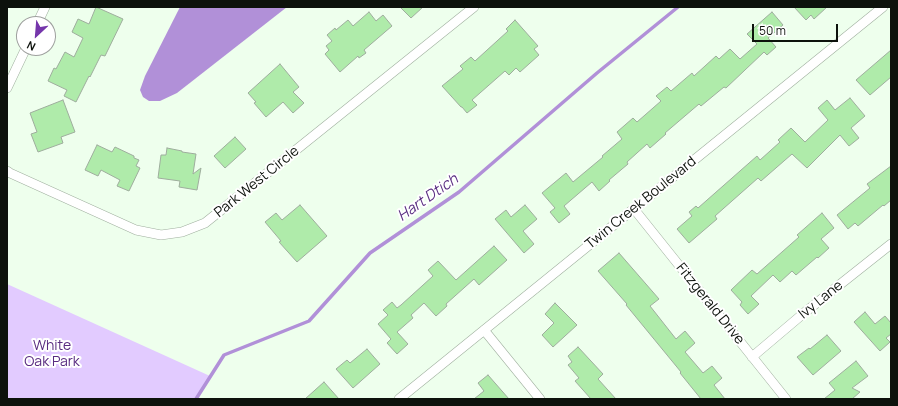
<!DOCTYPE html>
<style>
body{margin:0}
#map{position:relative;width:898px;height:406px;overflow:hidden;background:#eeffed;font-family:Manrope,sans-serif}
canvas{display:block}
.frame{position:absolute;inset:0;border:8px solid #0d120c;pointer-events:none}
.north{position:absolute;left:16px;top:16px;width:40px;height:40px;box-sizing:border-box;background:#fff;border:1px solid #9ea09e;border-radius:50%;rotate:206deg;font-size:11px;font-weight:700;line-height:16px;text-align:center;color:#0d120c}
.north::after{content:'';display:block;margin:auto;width:14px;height:18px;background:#7536ab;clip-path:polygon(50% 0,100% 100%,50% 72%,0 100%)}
.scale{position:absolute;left:752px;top:24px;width:86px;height:18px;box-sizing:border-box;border:2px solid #0d120c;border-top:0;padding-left:5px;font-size:12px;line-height:14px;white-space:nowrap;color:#0d120c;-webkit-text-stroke:3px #fff;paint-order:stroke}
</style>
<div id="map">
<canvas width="898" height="406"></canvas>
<div class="frame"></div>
<div class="north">N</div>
<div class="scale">50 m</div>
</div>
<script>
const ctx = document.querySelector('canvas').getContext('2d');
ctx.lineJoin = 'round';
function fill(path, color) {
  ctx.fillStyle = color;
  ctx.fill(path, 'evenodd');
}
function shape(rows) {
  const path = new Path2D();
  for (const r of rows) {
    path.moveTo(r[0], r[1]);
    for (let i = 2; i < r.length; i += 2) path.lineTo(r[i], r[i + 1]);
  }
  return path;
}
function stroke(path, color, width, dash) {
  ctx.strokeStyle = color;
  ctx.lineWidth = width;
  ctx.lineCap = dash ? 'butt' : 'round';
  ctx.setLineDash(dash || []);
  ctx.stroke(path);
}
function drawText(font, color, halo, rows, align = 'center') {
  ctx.font = font + ' Manrope,sans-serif';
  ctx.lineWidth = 4;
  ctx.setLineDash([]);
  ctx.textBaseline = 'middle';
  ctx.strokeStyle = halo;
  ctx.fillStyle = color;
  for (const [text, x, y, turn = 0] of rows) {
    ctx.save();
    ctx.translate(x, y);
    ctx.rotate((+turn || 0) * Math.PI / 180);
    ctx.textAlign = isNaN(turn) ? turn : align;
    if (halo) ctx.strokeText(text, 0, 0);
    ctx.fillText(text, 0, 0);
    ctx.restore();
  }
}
fill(shape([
 [7,284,210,376,196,399,7,399]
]), '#e2cbff');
fill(shape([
 [180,7,287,7,177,93,160,101,149,101,143,97,140,90,145,76]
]), '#b190d8');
stroke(shape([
 [196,399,224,355,309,321,370,253,459,192,597,73,678,7]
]), '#b190d8', 3.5);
const building = shape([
 [96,7,123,19,105,56,101,55,90,77,89,76,76,102,64,96,67,90,48,81,54,68,56,69,65,52,74,57,83,38,72,32,78,19,89,24,96,7],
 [400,7,423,7,411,18,400,7],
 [794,7,827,7,814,19,811,15,806,20,794,7],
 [369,12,376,21,383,15,392,26,364,50,366,53,359,58,358,56,340,72,325,54,329,50,326,46,332,41,327,35,335,28,336,30,348,20,353,26,369,12],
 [772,12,783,25,768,38,776,47,767,55,764,52,726,88,724,87,701,106,699,104,665,133,666,134,650,148,647,144,627,162,628,164,609,180,610,181,599,191,592,182,564,206,570,214,559,223,550,212,555,208,542,193,566,173,573,182,603,157,602,156,622,139,617,132,633,118,637,122,661,101,656,96,667,87,671,91,692,73,694,76,716,56,719,59,730,49,740,59,757,44,747,34,772,12],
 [515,20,538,46,534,49,539,55,520,72,516,68,509,75,505,71,472,100,477,105,467,113,462,107,461,107,442,86,463,69,460,66,471,57,475,61,508,31,506,29,515,20],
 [891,50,891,77,870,95,856,80,891,50],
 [280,64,299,87,293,92,304,103,293,113,283,102,266,117,254,103,256,102,248,93,280,64],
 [850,98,865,116,851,128,859,138,849,146,840,135,807,168,792,154,761,181,758,178,715,216,717,219,689,243,677,229,692,216,689,212,696,206,698,208,757,156,760,160,780,142,778,140,791,128,805,142,828,120,818,108,827,100,835,110,850,98],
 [63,100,75,132,61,137,63,143,38,152,31,134,37,132,30,113,63,100],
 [235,137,246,149,225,168,214,156,235,137],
 [97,145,112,152,115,147,134,156,134,158,139,160,136,166,140,168,129,191,117,186,120,180,101,170,98,176,85,170,97,145],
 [167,148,182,151,182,152,196,154,193,174,201,168,197,190,179,187,180,181,158,178,161,155,166,155,167,148],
 [891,166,891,200,884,206,883,205,858,226,855,223,848,229,837,215,870,188,867,184,891,166],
 [300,205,327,236,297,262,279,242,281,241,265,222,276,213,282,220,300,205],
 [525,205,537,219,523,231,534,244,524,253,495,219,506,210,511,217,525,205],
 [822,213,834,228,821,239,829,248,818,258,817,257,796,275,792,271,780,282,773,275,751,296,759,304,748,314,740,305,742,302,731,290,752,270,757,274,799,237,797,235,822,213],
 [494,246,507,260,479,285,474,279,446,304,447,306,436,316,424,303,411,315,413,318,397,332,408,344,397,354,387,343,391,339,378,324,388,315,383,310,392,302,397,308,401,305,433,276,428,270,438,261,456,280,494,246],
 [619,253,659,299,650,306,676,339,685,331,695,343,685,352,703,373,712,366,722,378,714,385,725,399,701,399,680,373,681,372,626,305,627,304,598,271,619,253],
 [555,303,577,325,553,347,542,335,554,323,545,314,555,303],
 [865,312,875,324,885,316,891,323,891,334,886,338,890,342,880,351,854,322,865,312],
 [827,335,841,351,813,375,797,357,809,348,810,349,827,335],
 [578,347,603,374,598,379,616,399,591,399,575,381,579,378,568,365,572,362,568,356,578,347],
 [367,349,380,364,353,388,336,369,347,360,350,363,367,349],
 [856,361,868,376,852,388,860,392,852,399,824,399,835,390,829,383,856,361],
 [488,375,509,399,474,399,484,391,478,383,488,375],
 [324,382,339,399,305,399,324,382]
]);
fill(building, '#afebaa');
stroke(building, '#9ead9d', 1);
const street = shape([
 [37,24,45,7],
 [7,88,26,48],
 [7,171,10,173,136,230,161,235,182,232,205,223,474,7],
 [634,209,786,399],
 [484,330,540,399],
 [752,357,804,313,891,244],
 [399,399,883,7]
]);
stroke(street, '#9faf9e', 10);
stroke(street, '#fff', 9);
drawText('14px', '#0d120c', '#fff', [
 ["Park West Circle",257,182,-39],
 ["Twin Creek Boulevard",641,203,-39],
 ["Ivy Lane",821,300,-39],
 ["Fitzgerald Drive",710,304,51]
]);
drawText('14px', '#582b80', '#fff', [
 ["White",52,346],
 ["Oak Park",52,362]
]);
drawText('italic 15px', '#5b2f83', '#fff', [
 ["Hart Dtich",428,198,-35]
]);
</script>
